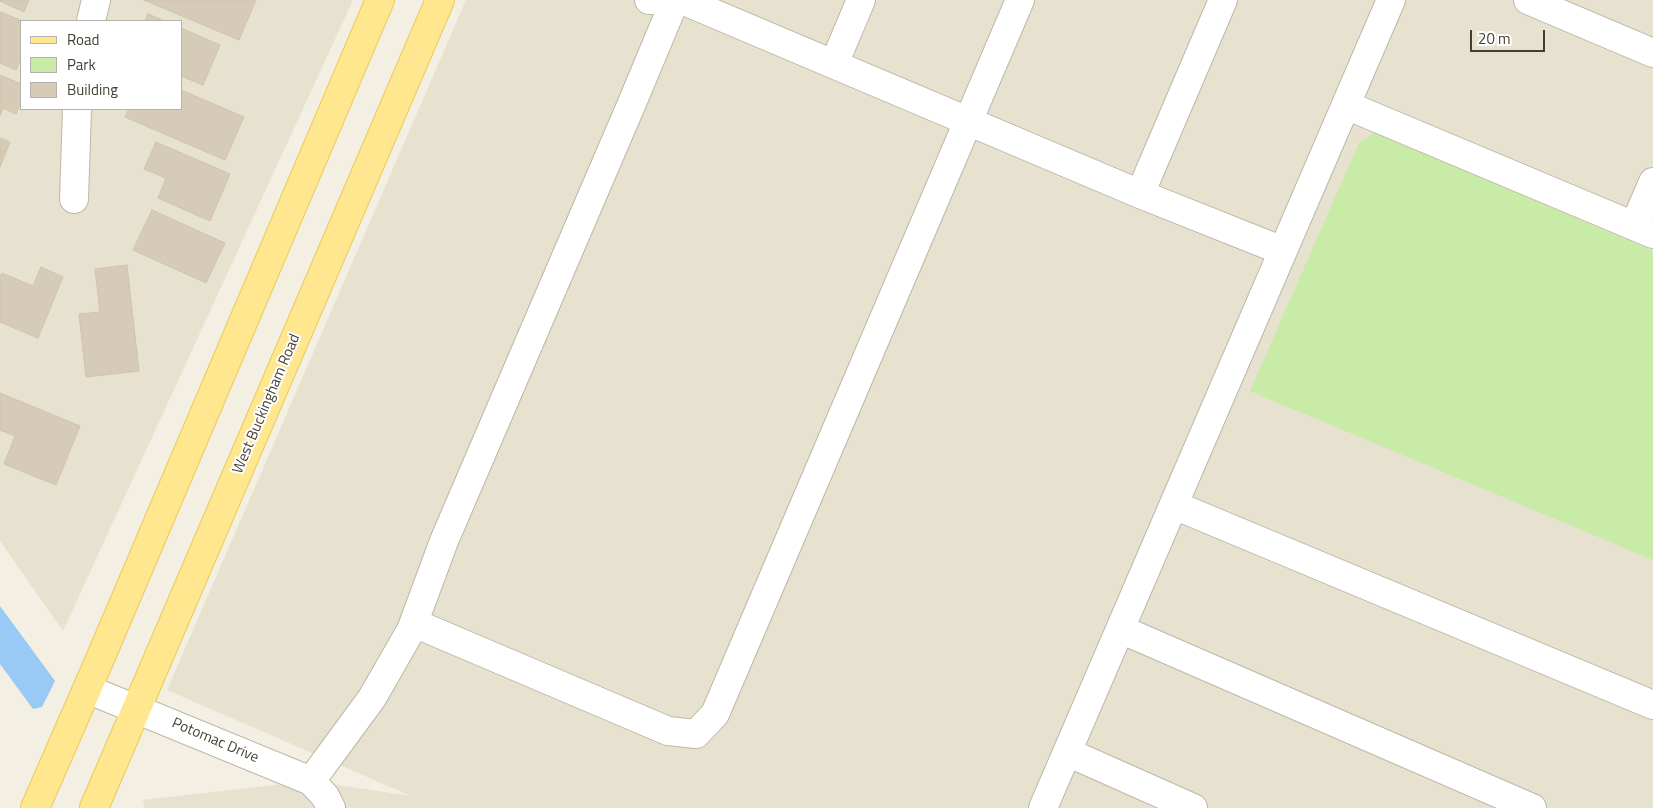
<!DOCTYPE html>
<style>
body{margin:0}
#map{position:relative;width:1653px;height:808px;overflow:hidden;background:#f3efe2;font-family:"Titillium Web",sans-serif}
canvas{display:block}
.legend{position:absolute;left:20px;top:20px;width:162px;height:90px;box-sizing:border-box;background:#fff;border:1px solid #b5b2ad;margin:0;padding:6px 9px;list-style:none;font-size:15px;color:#453f32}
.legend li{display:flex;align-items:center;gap:10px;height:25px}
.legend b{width:25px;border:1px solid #b5b2ad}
.scale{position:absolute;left:1470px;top:30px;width:75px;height:22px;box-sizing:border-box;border:2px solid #453f32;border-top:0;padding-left:6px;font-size:15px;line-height:18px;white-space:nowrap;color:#453f32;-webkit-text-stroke:4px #fff;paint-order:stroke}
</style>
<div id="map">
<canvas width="1653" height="808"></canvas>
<ul class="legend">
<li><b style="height:6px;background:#ffe78f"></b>Road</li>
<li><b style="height:14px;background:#c8eba7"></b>Park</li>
<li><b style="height:14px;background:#d5cbb7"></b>Building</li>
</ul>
<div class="scale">20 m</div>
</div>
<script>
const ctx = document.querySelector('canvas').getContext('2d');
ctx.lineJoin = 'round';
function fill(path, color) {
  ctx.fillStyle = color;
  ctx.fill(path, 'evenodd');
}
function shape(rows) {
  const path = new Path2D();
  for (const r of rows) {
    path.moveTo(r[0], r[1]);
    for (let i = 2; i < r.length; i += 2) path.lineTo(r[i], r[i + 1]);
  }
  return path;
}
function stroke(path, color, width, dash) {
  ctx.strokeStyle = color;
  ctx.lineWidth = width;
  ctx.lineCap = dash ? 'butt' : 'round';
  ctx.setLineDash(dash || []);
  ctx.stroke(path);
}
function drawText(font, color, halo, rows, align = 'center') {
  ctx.font = font + ' "Titillium Web",sans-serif';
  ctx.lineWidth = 4;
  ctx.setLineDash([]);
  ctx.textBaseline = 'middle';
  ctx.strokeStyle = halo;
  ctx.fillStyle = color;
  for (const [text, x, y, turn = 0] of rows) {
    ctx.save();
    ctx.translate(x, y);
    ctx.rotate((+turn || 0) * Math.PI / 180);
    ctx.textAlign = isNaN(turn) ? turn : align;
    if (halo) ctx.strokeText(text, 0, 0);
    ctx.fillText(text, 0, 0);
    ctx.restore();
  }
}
fill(shape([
 [0,0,353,0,63,631,0,541],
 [21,21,181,21,181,109,21,109],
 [466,0,1653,0,1653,808,145,808,143,800,311,781,411,796,167,690]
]), '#e7e1d0');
fill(shape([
 [1375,132,1653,251,1653,560,1250,391,1359,143]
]), '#c8eba7');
fill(shape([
 [0,606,55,681,42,707,33,709,0,664]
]), '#99c9f5');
const building = shape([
 [0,0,29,0,24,12,0,1,0,0],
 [144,0,256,0,239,40,144,0],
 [0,12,23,21,21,21,21,59,16,70,0,63,0,12],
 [148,14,165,21,145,21,148,14],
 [181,28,220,45,203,85,181,76,181,28],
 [0,75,21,84,21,102,16,114,3,108,0,116,0,75],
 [181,90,244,117,225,160,125,117,129,109,181,109,181,90],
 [0,138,10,142,0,167,0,138],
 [156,142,230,174,210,221,158,198,166,178,144,169,156,142],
 [152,210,225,243,206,283,133,250,152,210],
 [127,265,139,371,86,377,79,314,100,312,95,269,127,265],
 [41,267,63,277,38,338,0,322,0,277,2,273,33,286,41,267],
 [0,393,80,426,56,485,4,464,15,436,0,430,0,393]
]);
fill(building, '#d5cbb7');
stroke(building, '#d0c4aa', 1);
const minor = shape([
 [649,0,652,0],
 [682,0,1140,194,1283,251],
 [1528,0,1653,53],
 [91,21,96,0],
 [834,64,861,0],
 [1346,105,1634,226],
 [1653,182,1634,226,1653,234],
 [1140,194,1223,0],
 [74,199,77,109],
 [1174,505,1653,705],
 [414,623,668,731,696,734,715,714,1020,0],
 [1120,629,1532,808],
 [87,689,311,781,325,796,331,808],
 [1067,752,1193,808],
 [311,781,372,698,411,630,444,541,632,103,675,0],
 [1043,808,1391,0]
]);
const major = shape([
 [35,808,100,659,380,0],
 [94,808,440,0]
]);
stroke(minor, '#bfb7a5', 30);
stroke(major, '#ecca57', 30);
stroke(minor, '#fff', 28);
stroke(major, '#ffe78f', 28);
drawText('15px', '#453f32', '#fff', [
 ["West Buckingham Road",267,404,-67],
 ["Potomac Drive",215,741,23]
]);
</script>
